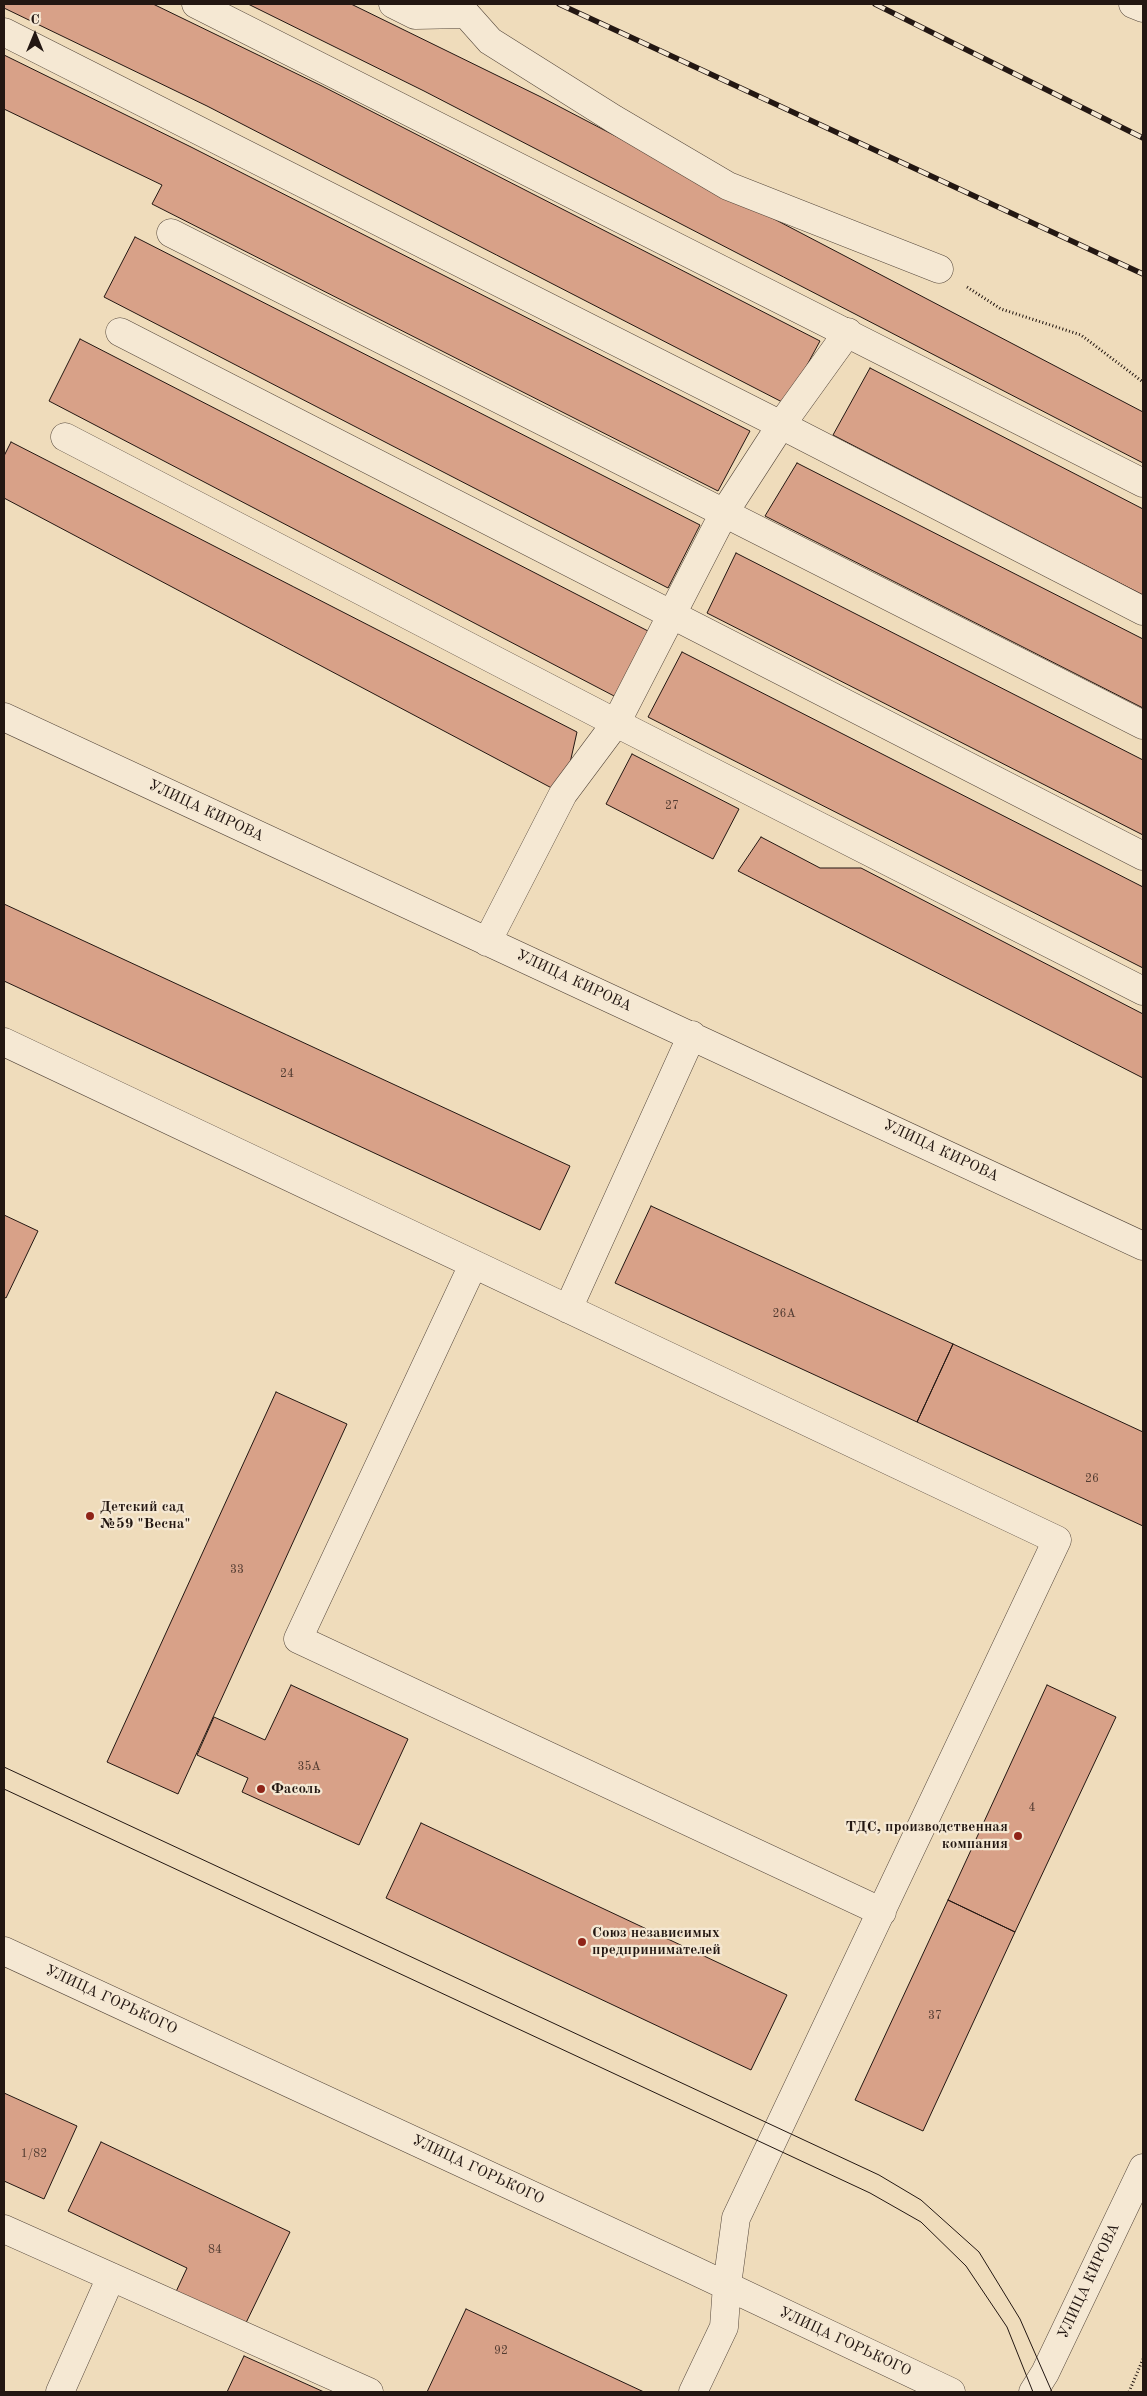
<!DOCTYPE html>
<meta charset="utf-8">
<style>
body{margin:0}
#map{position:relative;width:1147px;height:2396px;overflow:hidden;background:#efdcbb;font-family:"Old Standard TT",serif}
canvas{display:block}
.frame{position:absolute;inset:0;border:5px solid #231712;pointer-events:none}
.north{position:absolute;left:10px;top:10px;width:50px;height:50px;-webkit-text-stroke:4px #f5e8d3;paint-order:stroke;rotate:0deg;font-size:14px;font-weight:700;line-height:20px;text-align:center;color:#231712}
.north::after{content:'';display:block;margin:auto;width:18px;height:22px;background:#231712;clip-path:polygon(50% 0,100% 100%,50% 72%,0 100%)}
</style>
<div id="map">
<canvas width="1147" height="2396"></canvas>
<div class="frame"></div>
<div class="north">С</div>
</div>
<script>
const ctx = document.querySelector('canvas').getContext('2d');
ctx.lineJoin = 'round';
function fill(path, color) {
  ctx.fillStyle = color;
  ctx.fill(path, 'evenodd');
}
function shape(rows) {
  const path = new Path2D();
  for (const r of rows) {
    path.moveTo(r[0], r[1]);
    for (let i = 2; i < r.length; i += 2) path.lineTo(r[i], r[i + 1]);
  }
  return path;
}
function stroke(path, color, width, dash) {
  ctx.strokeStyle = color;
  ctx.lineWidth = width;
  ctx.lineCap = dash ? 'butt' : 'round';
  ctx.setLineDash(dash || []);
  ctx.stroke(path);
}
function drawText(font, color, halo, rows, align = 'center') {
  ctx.font = font + ' "Old Standard TT",serif';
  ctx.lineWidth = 4.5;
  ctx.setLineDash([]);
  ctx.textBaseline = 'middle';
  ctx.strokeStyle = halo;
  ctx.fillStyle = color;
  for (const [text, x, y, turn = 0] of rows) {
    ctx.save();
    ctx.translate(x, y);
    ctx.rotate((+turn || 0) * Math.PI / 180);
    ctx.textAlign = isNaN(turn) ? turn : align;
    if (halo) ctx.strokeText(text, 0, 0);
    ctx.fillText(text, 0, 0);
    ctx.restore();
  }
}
const building = shape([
 [4,4,153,4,322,86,820,341,786,404,207,106,4,8,4,4],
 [248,4,351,4,541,97,1143,412,1143,463,424,91,248,4],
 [4,55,191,147,750,431,718,491,152,204,162,185,4,109,4,55],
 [135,237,700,525,668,588,104,297,135,237],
 [80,339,648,631,616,697,49,401,80,339],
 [870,368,1143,509,1143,595,833,435,870,368],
 [11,442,577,732,563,794,4,498,4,456,11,442],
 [797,463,1143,639,1143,708,765,516,797,463],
 [736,553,1143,760,1143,835,707,613,736,553],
 [682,652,1143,887,1143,968,648,717,682,652],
 [632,754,739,809,713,859,606,804,632,754],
 [761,837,820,868,861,868,1143,1014,1143,1078,738,871,761,837],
 [4,904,570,1166,540,1230,4,981,4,904],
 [651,1206,953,1344,917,1422,615,1283,651,1206],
 [4,1215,38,1231,6,1298,4,1297,4,1215],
 [953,1344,1143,1432,1143,1526,917,1422,953,1344],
 [276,1392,347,1424,178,1794,107,1762,276,1392],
 [291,1685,408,1739,359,1845,242,1792,248,1778,197,1755,214,1717,265,1740,291,1685],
 [1047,1685,1116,1717,1015,1932,948,1900,1047,1685],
 [421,1823,787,1995,751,2070,386,1898,421,1823],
 [948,1900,1015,1932,923,2131,855,2100,948,1900],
 [4,2093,77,2126,44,2199,4,2181,4,2093],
 [101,2142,290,2232,243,2329,174,2296,187,2268,68,2211,101,2142],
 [466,2309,644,2392,427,2392,466,2309],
 [244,2356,324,2392,227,2392,244,2356]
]);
fill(building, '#d8a188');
stroke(building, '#231712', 1);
const minor = shape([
 [196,4,1143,483],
 [393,4,415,15,466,14,490,41,614,119,728,186,939,269],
 [1133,4,1143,8],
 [4,32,781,425,1143,611],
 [171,233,1143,725],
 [120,332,1143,856],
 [65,437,616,723,1143,991],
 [4,717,1143,1246],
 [487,942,563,794,616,723,724,513,781,425,848,332],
 [4,1042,1057,1540,736,2218,727,2285,724,2327,693,2392],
 [473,1265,298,1639,882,1912],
 [568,1309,692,1035],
 [4,1951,691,2269,951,2392],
 [4,2229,369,2392],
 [60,2392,111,2277],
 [1033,2392,1045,2373,1143,2168]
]);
stroke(minor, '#56483c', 29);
stroke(shape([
 [967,287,1001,309,1081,335,1143,382],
 [1129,2392,1143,2359]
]), '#231712', 3, [1, 2.5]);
stroke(minor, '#f5e8d3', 28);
stroke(shape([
 [4,1767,879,2175,921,2200,979,2252,1020,2319,1052,2392],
 [4,1789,870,2193,921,2222,966,2266,1007,2327,1033,2392]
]), '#231712', 1);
const rail = shape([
 [559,4,1143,274],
 [875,4,1143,138]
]);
stroke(rail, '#231712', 5.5);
stroke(rail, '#f5e8d3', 4, [11]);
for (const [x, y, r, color] of [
 [90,1516,5,"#8f2418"],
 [261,1789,5,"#8f2418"],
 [1018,1836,5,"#8f2418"],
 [582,1942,5,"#8f2418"]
]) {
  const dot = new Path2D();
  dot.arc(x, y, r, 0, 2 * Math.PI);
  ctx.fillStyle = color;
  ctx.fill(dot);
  stroke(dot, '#f5e8d3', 2);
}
drawText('12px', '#503a30', null, [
 ["27",672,806],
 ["24",287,1074],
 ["26А",784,1314],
 ["26",1092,1479],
 ["33",237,1570],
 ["35А",309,1767],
 ["4",1032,1808],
 ["37",935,2016],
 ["1/82",34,2154],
 ["84",215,2250],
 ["92",501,2351]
]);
drawText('15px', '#231712', '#f5e8d3', [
 ["УЛИЦА КИРОВА",206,811,25],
 ["УЛИЦА КИРОВА",574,981,25],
 ["УЛИЦА КИРОВА",941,1151,25],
 ["УЛИЦА ГОРЬКОГО",111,2000,25],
 ["УЛИЦА ГОРЬКОГО",478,2170,25],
 ["УЛИЦА КИРОВА",1089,2281,-65],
 ["УЛИЦА ГОРЬКОГО",845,2342,25]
]);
drawText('bold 15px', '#231712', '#f5e8d3', [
 ["Детский сад",100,1507],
 ["№59 \"Весна\"",100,1524],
 ["Фасоль",271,1789],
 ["ТДС, производственная",1008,1827,"right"],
 ["компания",1008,1844,"right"],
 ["Союз независимых",592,1933],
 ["предпринимателей",592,1950]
], 'left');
</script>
